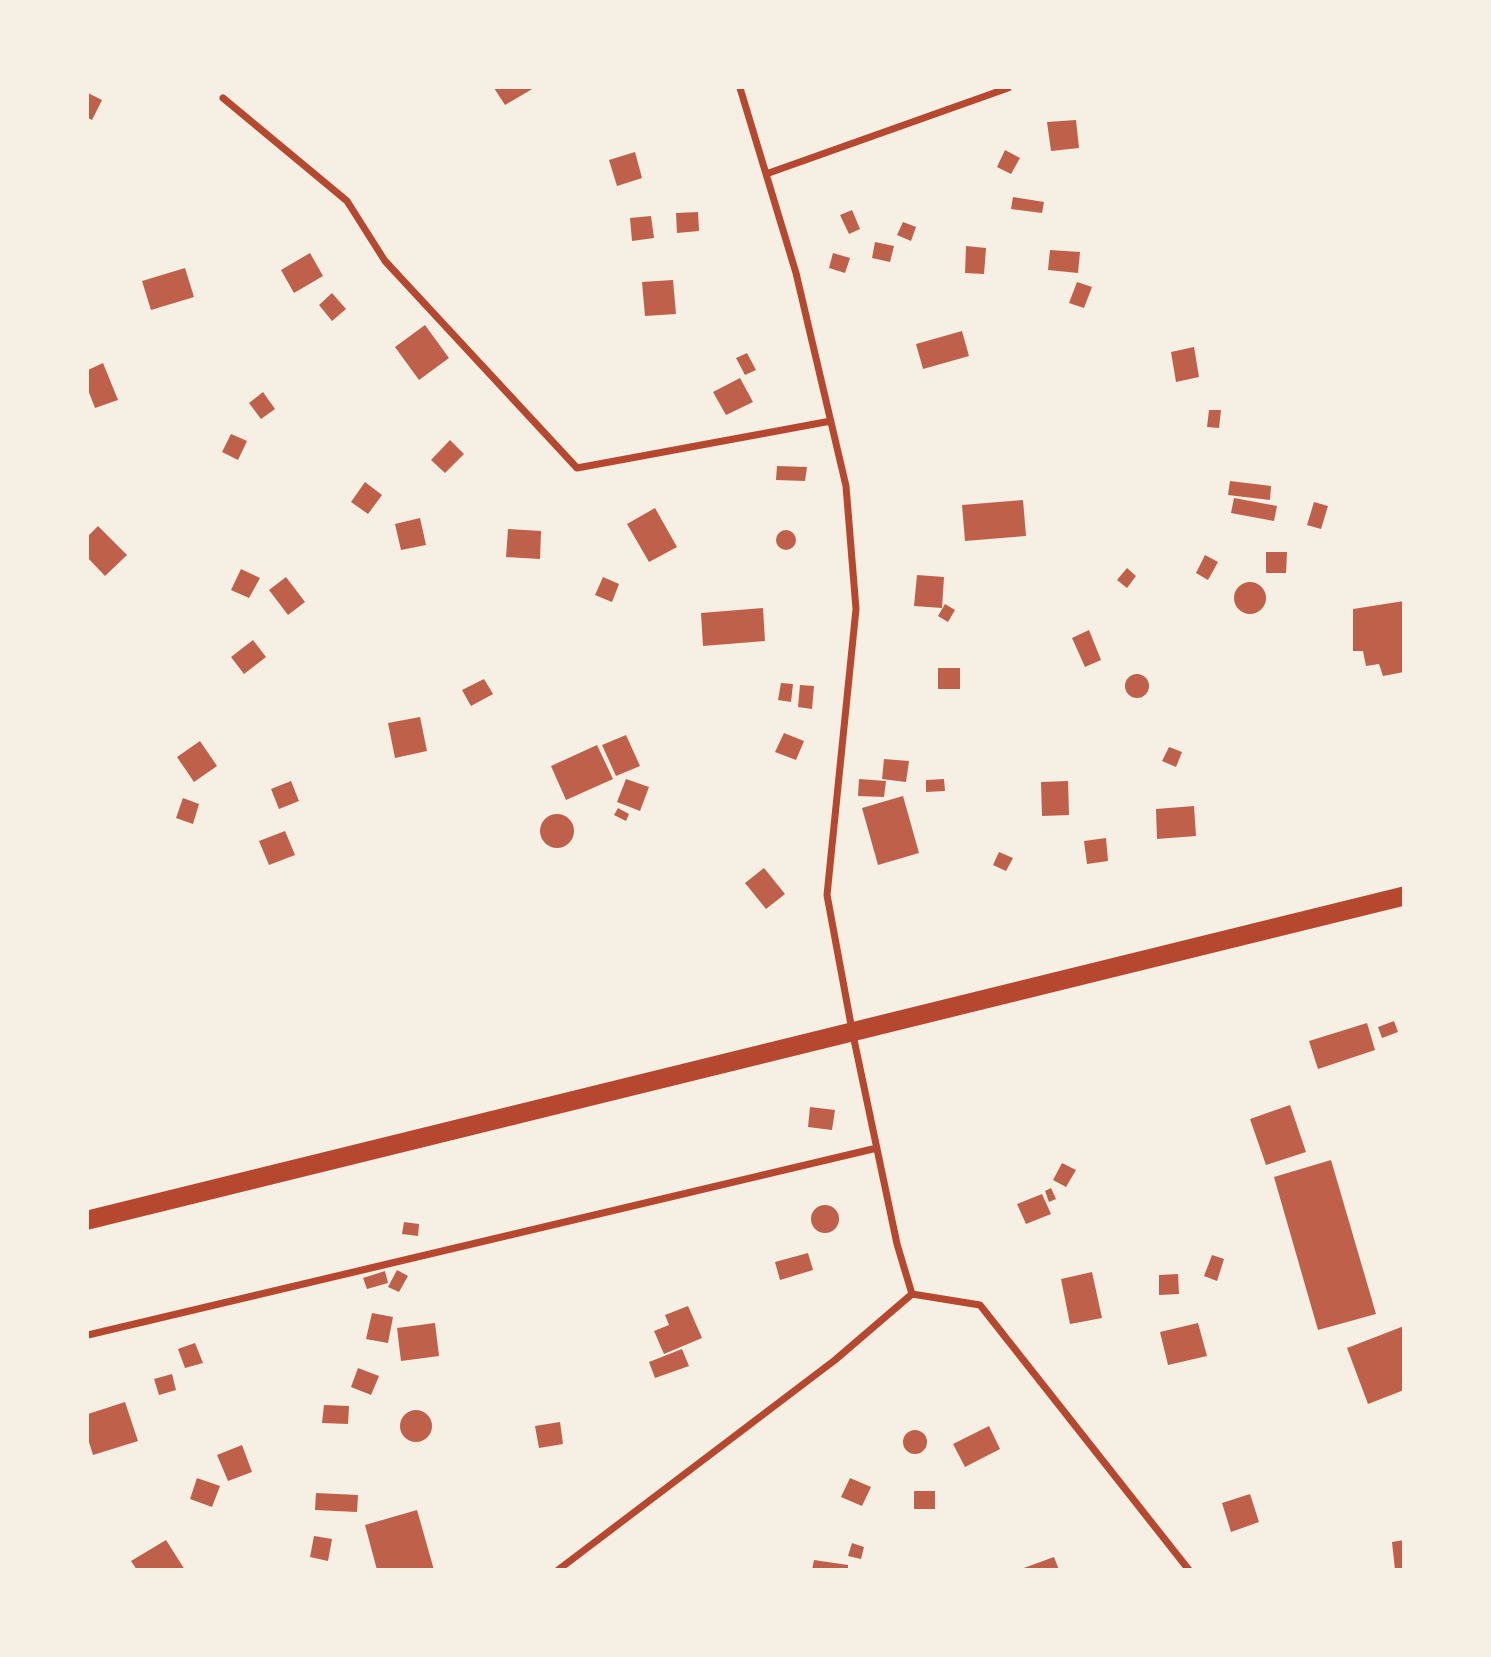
<!DOCTYPE html>
<html>
<head>
<meta charset="utf-8">
<style>
  body { margin:0 }
  #map { position:relative; width:1491px; height:1657px; overflow:hidden; background:#f6efe4; font-family:Barlow,sans-serif }
  canvas { display:block }
  .frame { position:absolute; inset:0; border:89px solid #f6efe4; pointer-events:none }
</style>
</head>
<body>
<div id="map">
<canvas width="1491" height="1657"></canvas>
<div class="frame"></div>
</div>
<script>
const ctx = document.querySelector('canvas').getContext('2d');
ctx.lineJoin = 'round';
function paint(path, color) { ctx.fillStyle = color; ctx.fill(path, 'evenodd'); }
const toPath = rows => new Path2D(rows.map(r => 'M' + r).join(''));
function stroke(path, color, width, dash) { ctx.strokeStyle = color; ctx.lineWidth = width; ctx.lineCap = dash ? 'butt' : 'round'; ctx.setLineDash(dash || []); ctx.stroke(path); }
const building = toPath([
  [494,88,534,88,505,105],
  [88,93,102,100,92,120,88,118],
  [1076,120,1079,148,1051,151,1047,122],
  [1005,150,1020,158,1011,174,997,167],
  [635,152,642,178,617,186,609,160],
  [1013,197,1044,202,1042,213,1011,209],
  [852,210,860,229,849,234,840,215],
  [698,212,699,231,677,233,676,213],
  [651,216,654,238,632,241,630,218],
  [903,222,916,227,911,241,897,235],
  [875,242,894,246,890,262,872,258],
  [966,246,986,248,984,274,965,273],
  [1050,250,1080,252,1078,273,1048,270],
  [310,253,323,276,294,293,281,270],
  [833,253,850,258,845,273,829,268],
  [185,268,194,297,151,310,142,281],
  [673,280,676,314,645,316,642,282],
  [1077,282,1092,287,1084,308,1069,303],
  [332,293,346,309,332,321,319,305],
  [425,325,449,358,419,380,395,347],
  [962,331,969,356,923,369,916,344],
  [1194,347,1199,377,1176,382,1171,352],
  [747,353,756,370,745,375,736,358],
  [103,363,118,400,95,408,88,390,88,370],
  [740,378,753,402,726,415,713,392],
  [263,392,275,409,261,419,249,403],
  [1209,410,1221,410,1219,428,1207,427],
  [231,434,247,441,238,460,222,452],
  [450,440,464,454,445,473,431,460],
  [777,466,807,467,805,481,776,480],
  [1230,481,1271,486,1270,500,1228,495],
  [365,482,382,495,368,514,351,502],
  [1234,498,1277,506,1274,521,1231,513],
  [1023,500,1026,536,965,541,962,505],
  [1314,502,1328,506,1321,529,1307,525],
  [655,508,677,547,649,562,627,524],
  [420,518,426,545,401,550,395,524],
  [98,526,127,555,105,576,88,558,88,536],
  [508,529,541,531,540,559,506,557],
  '776 540a10 10 0 1 1 20 0a10 10 0 1 1-20 0Z',
  [1266,552,1287,552,1286,573,1266,573],
  [1205,555,1218,562,1208,580,1196,573],
  [1127,568,1136,576,1127,588,1117,580],
  [241,569,260,578,249,598,231,590],
  [917,575,944,577,942,608,914,606],
  [286,577,305,602,288,615,269,590],
  [603,577,619,584,612,602,595,595],
  '1234 598a16 16 0 1 1 32 0a16 16 0 1 1-32 0Z',
  [1404,601,1404,672,1383,676,1379,664,1366,666,1363,651,1353,651,1353,609],
  [945,604,955,610,948,622,938,616],
  [763,608,765,641,703,646,701,613],
  [1089,630,1101,660,1085,667,1072,638],
  [253,640,266,657,244,674,231,657],
  [938,668,960,668,960,689,938,689],
  '1125 686a12 12 0 1 1 24 0a12 12 0 1 1-24 0Z',
  [484,679,493,694,471,706,462,690],
  [781,683,793,684,791,702,778,700],
  [800,685,814,686,812,709,798,707],
  [420,717,427,751,395,758,388,723],
  [784,733,804,741,796,760,775,752],
  [626,735,640,766,616,776,602,745],
  [200,741,217,766,194,782,177,757],
  [597,745,613,779,566,800,551,766],
  [1169,747,1182,752,1176,767,1162,761],
  [884,759,909,761,906,782,882,779],
  [626,779,649,787,640,811,617,802],
  [859,779,886,781,884,797,858,796],
  [944,779,945,791,926,792,926,780],
  [291,781,299,801,279,809,271,789],
  [1068,781,1069,815,1042,816,1041,782],
  [903,796,919,853,878,865,862,808],
  [183,798,199,804,193,824,176,818],
  [1194,806,1196,836,1157,839,1156,809],
  [618,808,629,814,626,821,614,815],
  '540 831a17 17 0 1 1 34 0a17 17 0 1 1-34 0Z',
  [285,831,295,855,269,865,259,841],
  [1106,838,1108,861,1087,864,1084,841],
  [999,852,1013,858,1006,871,993,865],
  [764,868,785,894,766,909,745,883],
  [1394,1021,1398,1032,1382,1038,1378,1027],
  [1367,1023,1375,1050,1318,1069,1309,1041],
  [1290,1105,1306,1152,1266,1165,1250,1119],
  [810,1107,835,1110,832,1130,808,1127],
  [1331,1160,1376,1314,1318,1330,1274,1177],
  [1062,1163,1076,1170,1066,1187,1053,1180],
  [1051,1188,1056,1199,1049,1202,1045,1191],
  [1042,1194,1051,1214,1026,1224,1017,1204],
  '811 1219a14 14 0 1 1 28 0a14 14 0 1 1-28 0Z',
  [404,1222,419,1224,418,1236,402,1234],
  [808,1253,813,1270,780,1280,775,1262],
  [1212,1255,1224,1259,1217,1281,1204,1276],
  [397,1270,408,1276,399,1292,388,1287],
  [385,1271,388,1283,367,1289,363,1278],
  [1092,1272,1102,1318,1070,1324,1061,1279],
  [1178,1274,1179,1294,1159,1295,1159,1275],
  [688,1306,702,1338,664,1354,654,1331,669,1325,665,1315],
  [372,1313,393,1317,388,1343,366,1339],
  [435,1323,439,1356,401,1361,397,1328],
  [1198,1323,1207,1356,1168,1365,1160,1332],
  [1404,1326,1404,1390,1368,1404,1347,1348],
  [195,1343,203,1363,185,1368,178,1349],
  [682,1349,689,1366,655,1378,649,1362],
  [358,1368,379,1376,371,1395,351,1387],
  [172,1374,176,1390,159,1395,154,1379],
  [125,1402,138,1441,93,1455,88,1439,88,1414],
  [324,1405,349,1406,348,1424,322,1423],
  '400 1426a16 16 0 1 1 32 0a16 16 0 1 1-32 0Z',
  [560,1422,563,1444,539,1448,535,1426],
  [989,1426,1000,1449,965,1467,953,1444],
  '903 1442a12 12 0 1 1 24 0a12 12 0 1 1-24 0Z',
  [242,1445,252,1472,228,1481,217,1455],
  [197,1478,220,1486,212,1507,190,1499],
  [850,1478,871,1487,862,1506,841,1497],
  [914,1491,935,1491,935,1509,914,1509],
  [316,1493,358,1495,357,1512,315,1510],
  [1250,1494,1259,1522,1231,1532,1222,1503],
  [417,1510,434,1570,377,1570,365,1525],
  [314,1536,332,1539,328,1561,310,1557],
  [166,1540,185,1570,137,1570,131,1561],
  [1404,1540,1404,1569,1395,1570,1392,1542],
  [852,1543,864,1547,861,1559,848,1556],
  [1054,1557,1059,1570,1022,1570,1021,1569],
  [814,1560,848,1565,848,1570,812,1570]
]);
const minor = toPath([
  [223,98,347,201,385,261,577,468,831,421],
  [766,174,1008,88],
  [912,1294,980,1305,1189,1570],
  [88,1335,877,1148],
  [558,1570,835,1360,912,1294,897,1244,852,1030,827,895,856,609,846,486,796,273,740,88]
]);
const trunk = toPath([
  [88,1220,1404,896]
]);
paint(building, '#bf614a');
stroke(minor, '#b5482f', 7);
stroke(trunk, '#b5482f', 19);
</script>
</body>
</html>
